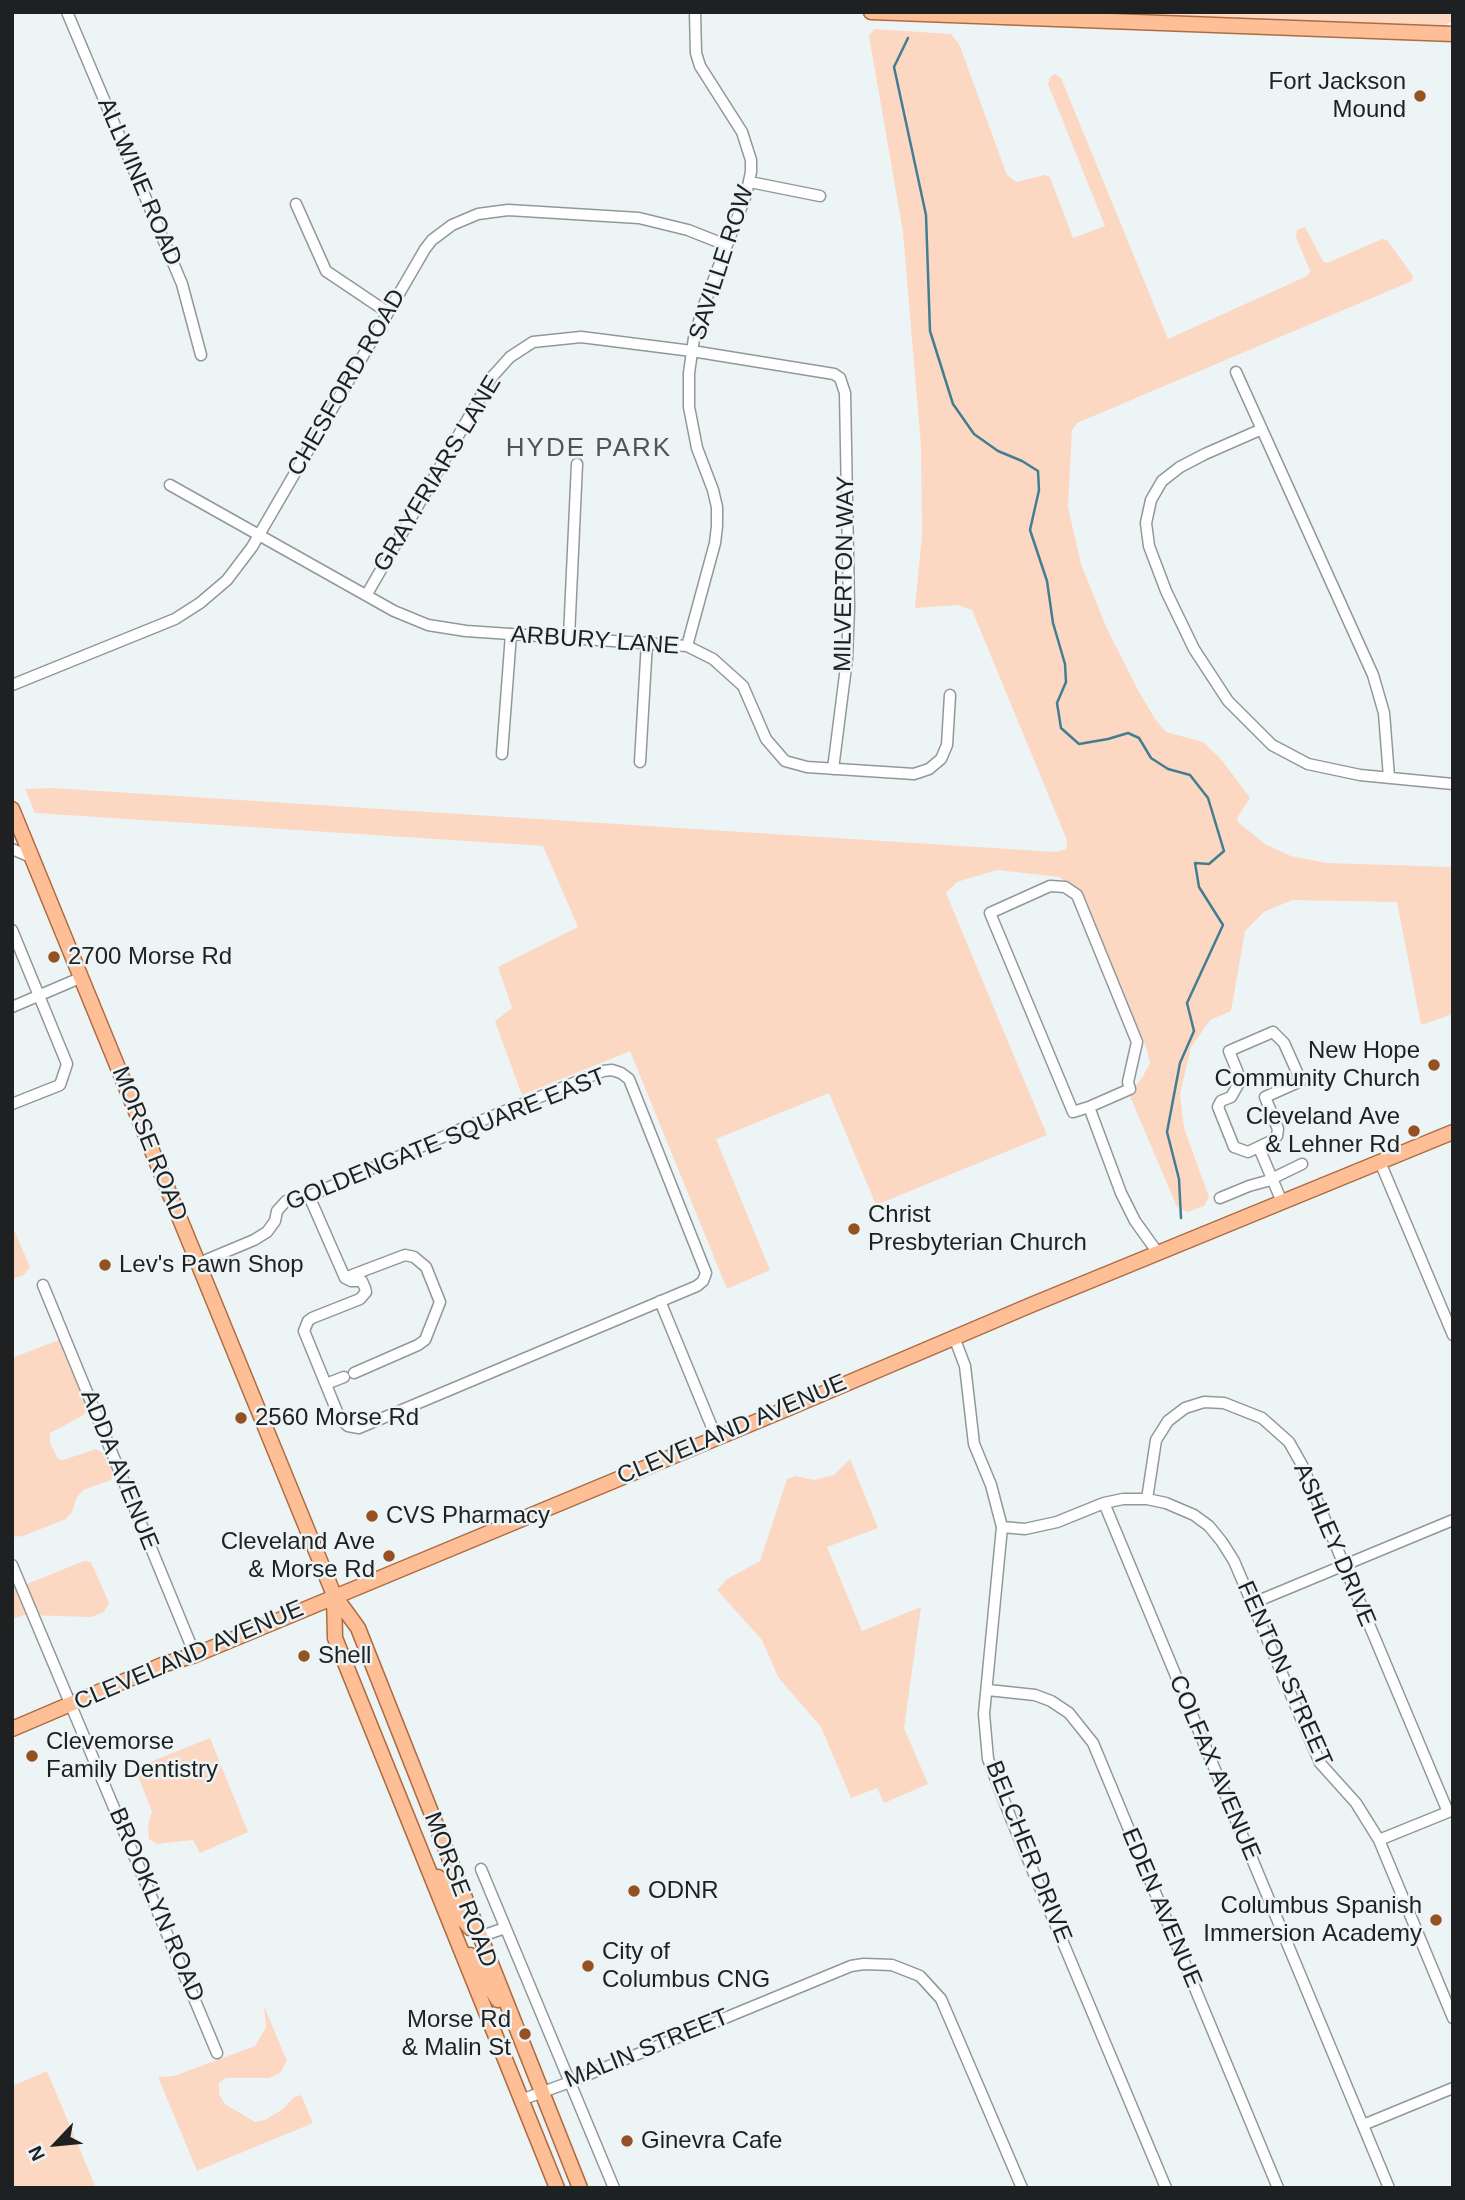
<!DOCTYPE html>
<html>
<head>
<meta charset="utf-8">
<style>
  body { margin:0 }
  #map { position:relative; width:1465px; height:2200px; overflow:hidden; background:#edf4f6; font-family:Arial,sans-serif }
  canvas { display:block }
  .frame { position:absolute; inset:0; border:14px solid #1e2021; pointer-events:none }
  .north { position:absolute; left:21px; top:2109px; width:70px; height:70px; -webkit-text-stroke:5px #edf4f6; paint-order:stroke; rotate:244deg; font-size:19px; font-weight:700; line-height:28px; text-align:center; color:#1e2021 }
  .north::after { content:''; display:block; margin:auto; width:24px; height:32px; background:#1e2021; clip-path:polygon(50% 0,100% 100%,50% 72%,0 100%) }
</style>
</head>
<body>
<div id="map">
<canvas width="1465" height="2200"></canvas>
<div class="frame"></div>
<div class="north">N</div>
</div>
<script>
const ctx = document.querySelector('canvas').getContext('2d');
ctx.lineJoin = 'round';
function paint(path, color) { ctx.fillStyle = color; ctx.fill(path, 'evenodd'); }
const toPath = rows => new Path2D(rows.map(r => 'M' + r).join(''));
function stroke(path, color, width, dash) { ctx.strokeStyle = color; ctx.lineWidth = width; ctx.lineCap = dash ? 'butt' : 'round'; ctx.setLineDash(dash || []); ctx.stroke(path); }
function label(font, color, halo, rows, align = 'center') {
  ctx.font = font + ' Arial,sans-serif'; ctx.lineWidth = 5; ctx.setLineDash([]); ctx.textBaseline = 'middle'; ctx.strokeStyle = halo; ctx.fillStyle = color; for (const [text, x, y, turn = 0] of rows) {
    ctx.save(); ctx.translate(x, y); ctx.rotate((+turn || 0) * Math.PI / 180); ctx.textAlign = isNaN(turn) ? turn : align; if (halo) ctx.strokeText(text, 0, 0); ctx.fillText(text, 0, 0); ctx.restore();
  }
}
const green = toPath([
  [1082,12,1453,12,1453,21,1443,26],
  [874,29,951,34,959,44,1007,175,1016,182,1045,175,1050,177,1073,238,1105,226,1048,84,1050,77,1055,74,1061,78,1168,339,1307,276,1310,271,1296,237,1297,230,1305,227,1323,261,1327,263,1382,239,1387,240,1413,276,1412,281,1077,423,1072,430,1068,507,1081,564,1107,629,1138,690,1155,719,1166,732,1203,742,1221,759,1250,798,1237,818,1239,823,1265,844,1291,856,1327,863,1453,867,1453,1014,1421,1025,1397,902,1292,900,1264,912,1245,931,1231,1011,1210,1020,1191,1047,1180,1095,1184,1128,1209,1197,1204,1206,1187,1212,1177,1207,1129,1094,1142,1078,1150,1063,1146,1047,1077,890,1059,877,997,870,957,882,946,893,1047,1135,876,1205,829,1093,716,1139,770,1270,727,1289,630,1051,522,1095,495,1021,512,1008,498,967,578,927,543,846,35,813,25,789,52,788,1056,852,1066,849,1067,840,972,610,958,605,915,608,922,535,921,446,903,232,869,36],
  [15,1232,30,1267,24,1275,12,1279,12,1233],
  [61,1339,89,1403,87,1411,82,1416,50,1433,50,1443,58,1459,63,1460,96,1449,103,1453,115,1476,111,1480,83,1490,76,1499,72,1512,66,1519,23,1536,12,1537,12,1358],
  [850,1459,878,1528,827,1547,862,1631,921,1607,904,1728,928,1784,884,1803,877,1788,851,1798,821,1727,778,1677,762,1640,717,1590,727,1579,760,1561,787,1479,796,1476,814,1480,834,1475],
  [84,1561,91,1562,109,1603,104,1612,91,1617,25,1615,12,1619,12,1590],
  [210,1738,248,1832,200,1853,193,1840,157,1844,149,1839,148,1825,152,1812,135,1768],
  [264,2006,287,2061,280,2073,269,2078,226,2078,219,2083,219,2094,225,2104,255,2122,265,2120,283,2109,294,2097,301,2095,313,2123,197,2171,158,2077,174,2076,255,2046,266,2027],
  [47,2071,96,2188,12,2188,12,2086]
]);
const stream = toPath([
  [908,38,894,67,926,215,930,331,953,404,974,434,998,451,1022,461,1038,471,1039,490,1030,530,1047,581,1053,623,1065,664,1066,682,1057,703,1061,728,1079,744,1108,739,1128,733,1139,738,1151,758,1168,769,1190,775,1208,798,1224,851,1209,864,1195,863,1199,887,1223,925,1187,1003,1194,1031,1180,1063,1167,1132,1179,1179,1181,1218]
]);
const minor = toPath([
  [67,12,182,284,201,355],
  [750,182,820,196],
  [296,204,326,271,387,312],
  [1236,372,1373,675,1384,713,1389,777],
  [1262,429,1205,454,1180,467,1162,481,1151,500,1146,523,1149,546,1166,591,1194,649,1228,701,1272,745,1308,764,1360,775,1453,784],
  [170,485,394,611,428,625,466,631,687,646,713,659,743,686,766,739,785,761,807,767,914,774,929,769,941,759,947,745,950,695],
  [367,594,492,377,510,357,533,342,581,337,692,351,834,374,840,378,845,393,849,607,847,659,833,769],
  [569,637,577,464],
  [687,646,715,543,717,526,717,507,713,490,697,448,689,407,689,373,694,338,704,305,746,195,751,172,751,160,742,132,700,66,696,53,695,12],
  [12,685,175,619,200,603,227,580,252,547,425,249,432,240,452,225,478,214,508,210,639,218,688,230,726,245],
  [502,754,511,634],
  [640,762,647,642],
  [12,849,33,858],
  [1050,886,1065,887,1077,895,1137,1042,1128,1082,1130,1089,1089,1107,1073,1112,990,913,1050,886],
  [12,930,67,1064,60,1085,12,1104],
  [12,1007,80,978],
  [1273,1032,1284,1043,1301,1081,1265,1097,1278,1129,1277,1136,1271,1141,1248,1152,1234,1147,1218,1107,1221,1101,1231,1097,1239,1083,1238,1073,1229,1051,1273,1032],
  [1089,1107,1121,1193,1135,1221,1158,1253],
  [1259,1148,1282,1202],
  [1380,1162,1453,1335],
  [1220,1198,1249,1186,1267,1181,1302,1164],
  [199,1263,254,1240,267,1232,275,1221,277,1211,286,1201,309,1196,461,1129,603,1071,612,1070,621,1073,629,1079,706,1273,703,1281,697,1286,359,1428,348,1426,340,1419,304,1331,308,1321,312,1318,360,1299,366,1292,365,1288,362,1281,351,1281,345,1278,309,1196],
  [347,1277,405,1255,414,1257,426,1267,440,1302,425,1340,418,1345,354,1373],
  [43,1285,195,1655],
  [660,1301,716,1437],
  [954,1337,965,1366,974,1444,991,1485,1002,1527,984,1714,988,1759,1012,1821,1166,2188],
  [326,1384,344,1377],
  [1147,1499,1156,1440,1168,1421,1185,1408,1204,1402,1224,1403,1262,1418,1289,1442,1302,1465,1448,1812],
  [1104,1503,1389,2188],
  [1002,1527,1025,1529,1057,1522,1104,1503,1123,1499,1147,1499,1166,1503,1194,1515,1209,1526,1222,1542,1234,1561,1320,1763,1356,1803,1379,1840,1453,2018],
  [12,1565,217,2053],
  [1253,1603,1453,1520],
  [988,1690,1035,1695,1051,1701,1069,1713,1093,1743,1278,2188],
  [1379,1840,1453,1810],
  [481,1869,614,2188],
  [479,1937,505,1928],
  [521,2100,570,2082,851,1966,864,1964,892,1965,920,1976,941,1999,1022,2188],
  [1363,2125,1453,2088]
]);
const major = toPath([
  [871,12,1453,34],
  [12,809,334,1595,358,1628,580,2188],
  [334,1595,335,1638,557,2188],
  [12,1729,162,1665,195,1655,789,1408,1031,1305,1453,1132],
  [438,1877,460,1916,470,1928],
  [470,1955,498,2000]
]);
const markers = [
  [1420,96,7,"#955124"],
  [54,957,7,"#955124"],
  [1434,1065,7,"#955124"],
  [1414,1131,7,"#955124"],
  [854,1229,7,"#955124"],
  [105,1265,7,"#955124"],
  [241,1418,7,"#955124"],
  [372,1516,7,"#955124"],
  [389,1556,7,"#955124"],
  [304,1656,7,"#955124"],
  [32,1756,7,"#955124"],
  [634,1891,7,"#955124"],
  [1436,1920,7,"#955124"],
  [588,1966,7,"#955124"],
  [525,2034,7,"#955124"],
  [627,2141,7,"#955124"]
];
const poiNames = [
  ["Fort Jackson",1406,82,"right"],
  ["Mound",1406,110,"right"],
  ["2700 Morse Rd",68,957],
  ["New Hope",1420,1051,"right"],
  ["Community Church",1420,1079,"right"],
  ["Cleveland Ave",1400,1117,"right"],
  ["& Lehner Rd",1400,1145,"right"],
  ["Christ",868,1215],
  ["Presbyterian Church",868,1243],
  ["Lev's Pawn Shop",119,1265],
  ["2560 Morse Rd",255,1418],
  ["CVS Pharmacy",386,1516],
  ["Cleveland Ave",375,1542,"right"],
  ["& Morse Rd",375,1570,"right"],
  ["Shell",318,1656],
  ["Clevemorse",46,1742],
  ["Family Dentistry",46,1770],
  ["ODNR",648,1891],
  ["Columbus Spanish",1422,1906,"right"],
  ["Immersion Academy",1422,1934,"right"],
  ["City of",602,1952],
  ["Columbus CNG",602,1980],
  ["Morse Rd",511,2020,"right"],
  ["& Malin St",511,2048,"right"],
  ["Ginevra Cafe",641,2141]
];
const streetNames = [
  ["ALLWINE ROAD",139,182,67],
  ["SAVILLE ROW",722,263,-72],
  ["CHESFORD ROAD",347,383,-60],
  ["GRAYFRIARS LANE",438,474,-59],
  ["MILVERTON WAY",845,574,-89],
  ["ARBURY LANE",595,641,4],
  ["GOLDENGATE SQUARE EAST",446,1140,-22],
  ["MORSE ROAD",149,1144,68],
  ["CLEVELAND AVENUE",732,1430,-23],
  ["ADDA AVENUE",119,1470,68],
  ["ASHLEY DRIVE",1334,1545,67],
  ["CLEVELAND AVENUE",189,1656,-23],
  ["FENTON STREET",1284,1674,66],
  ["COLFAX AVENUE",1214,1768,67],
  ["BELCHER DRIVE",1028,1852,68],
  ["MORSE ROAD",460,1890,69],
  ["BROOKLYN ROAD",156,1905,67],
  ["EDEN AVENUE",1161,1908,67],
  ["MALIN STREET",647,2049,-22]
];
const neighbourhoodNames = [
  ["HYDE PARK",589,449]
];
paint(green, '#fcd8c3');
stroke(stream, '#427e92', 2.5);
stroke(minor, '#92989a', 13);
stroke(major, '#af6c41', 17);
stroke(minor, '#fff', 10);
stroke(major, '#febf97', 14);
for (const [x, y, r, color] of markers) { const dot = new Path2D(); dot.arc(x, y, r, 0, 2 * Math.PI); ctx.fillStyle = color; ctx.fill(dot); stroke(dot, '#edf4f6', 2.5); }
label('24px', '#1e2021', '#edf4f6', poiNames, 'left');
label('24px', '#1e2021', '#edf4f6', streetNames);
ctx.letterSpacing = '2px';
label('26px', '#4f5557', '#edf4f6', neighbourhoodNames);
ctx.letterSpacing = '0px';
</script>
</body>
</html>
